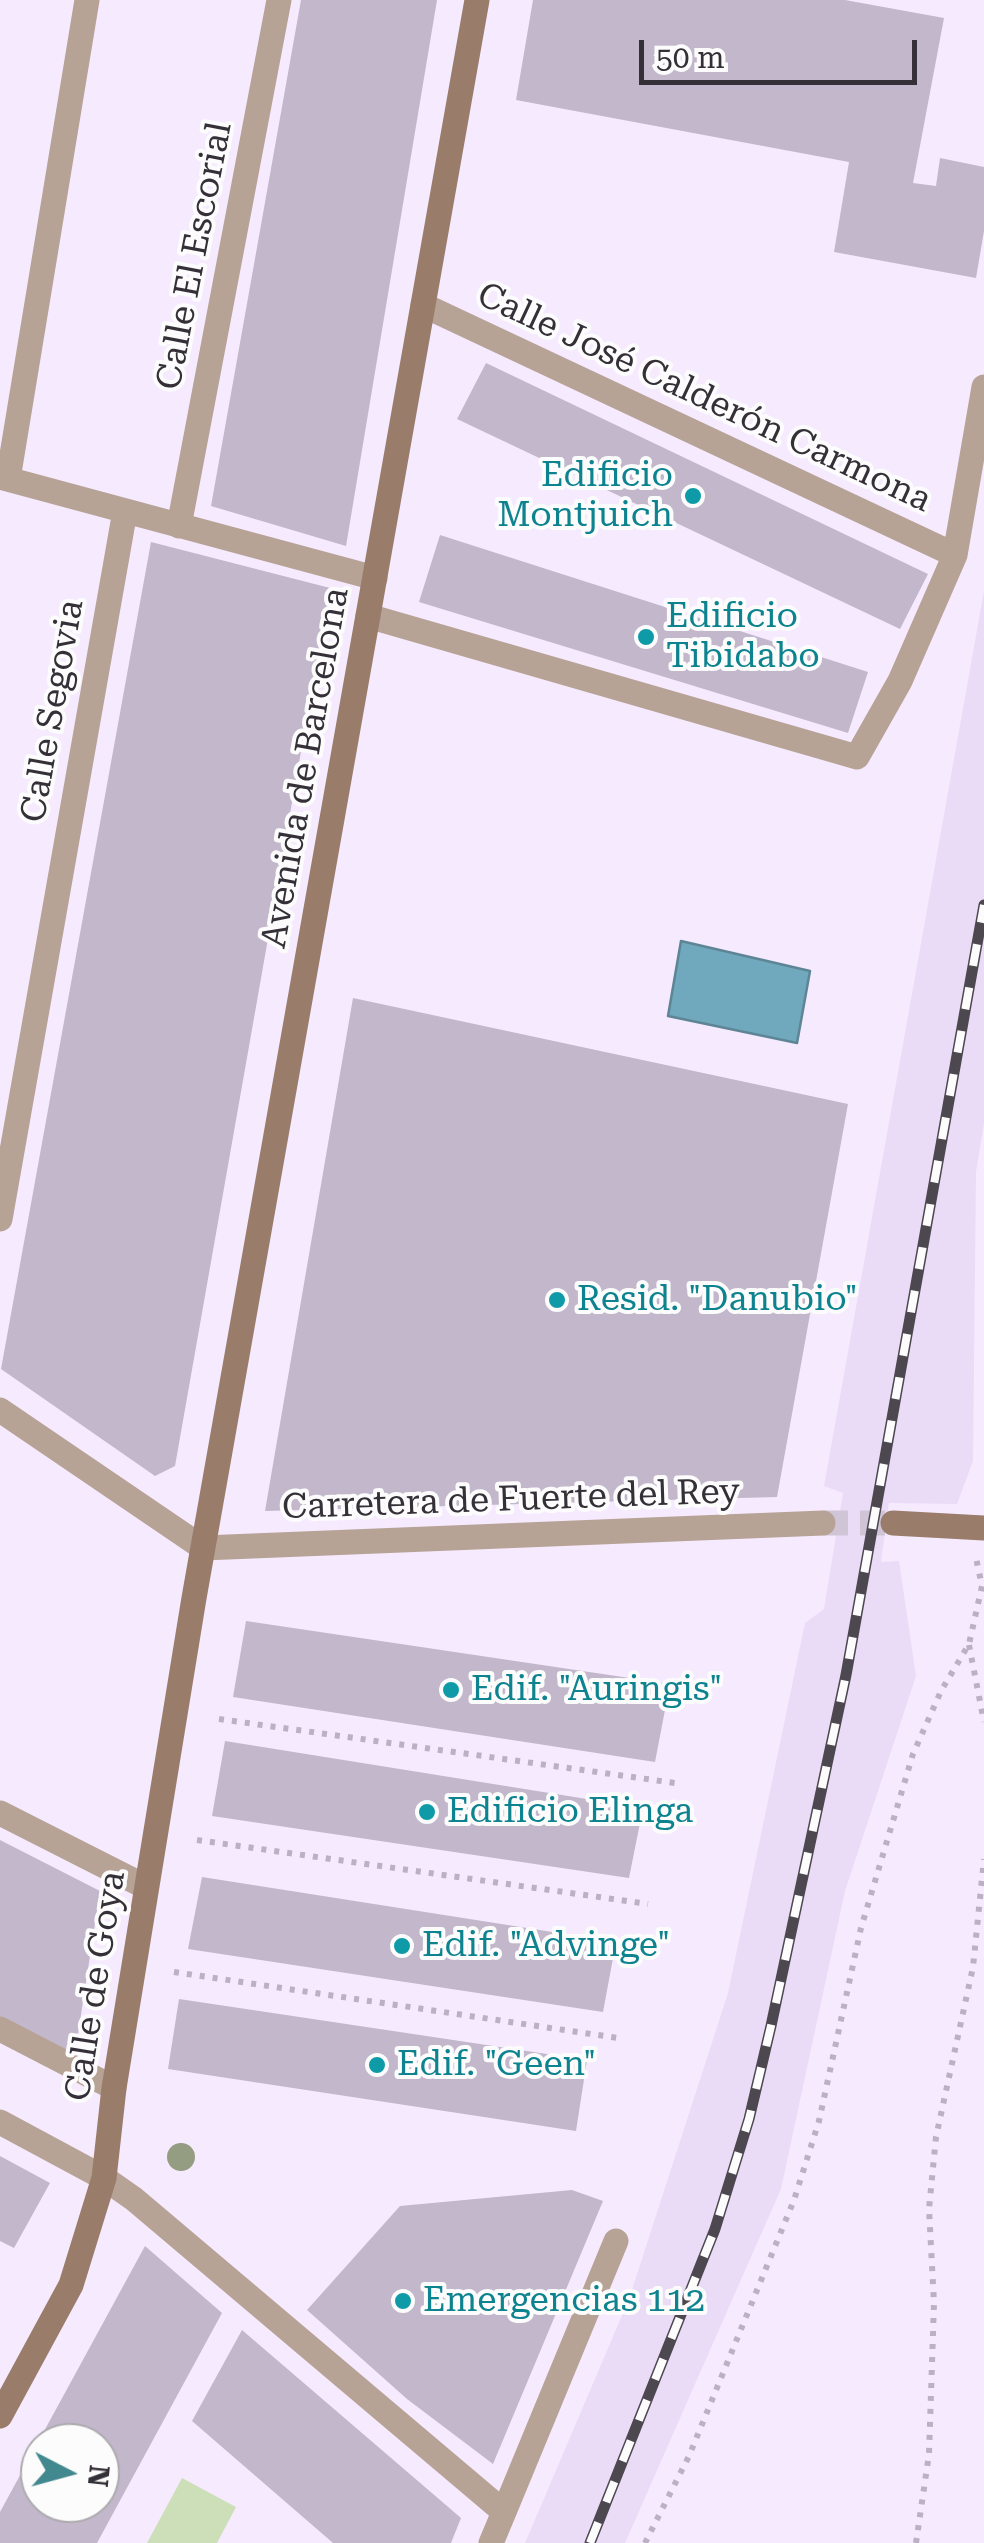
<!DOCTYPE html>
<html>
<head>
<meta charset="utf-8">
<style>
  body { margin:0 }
  #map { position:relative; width:984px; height:2543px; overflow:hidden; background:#f6eaff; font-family:"Roboto Serif",serif }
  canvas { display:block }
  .north { position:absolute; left:20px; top:2423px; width:100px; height:100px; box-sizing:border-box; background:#fcfcfc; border:2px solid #acaaae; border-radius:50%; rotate:96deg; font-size:28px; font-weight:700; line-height:40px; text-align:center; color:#353038 }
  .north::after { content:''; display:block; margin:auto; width:35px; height:45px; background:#42898f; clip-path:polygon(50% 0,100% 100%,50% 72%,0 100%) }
  .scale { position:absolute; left:639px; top:40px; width:278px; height:45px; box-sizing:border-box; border:5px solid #353038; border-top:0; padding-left:12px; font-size:30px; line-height:35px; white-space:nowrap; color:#353038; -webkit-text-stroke:8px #fcfcfc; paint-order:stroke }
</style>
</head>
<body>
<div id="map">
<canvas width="984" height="2543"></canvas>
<div class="north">N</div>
<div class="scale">50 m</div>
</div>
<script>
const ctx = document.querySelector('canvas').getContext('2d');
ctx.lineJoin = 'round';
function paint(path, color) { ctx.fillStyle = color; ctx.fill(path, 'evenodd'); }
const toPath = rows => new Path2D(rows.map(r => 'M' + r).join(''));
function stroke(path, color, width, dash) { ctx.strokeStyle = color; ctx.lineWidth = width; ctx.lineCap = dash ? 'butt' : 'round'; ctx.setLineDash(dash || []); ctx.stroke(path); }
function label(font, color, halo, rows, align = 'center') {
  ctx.font = font + ' "Roboto Serif",serif'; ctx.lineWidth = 8; ctx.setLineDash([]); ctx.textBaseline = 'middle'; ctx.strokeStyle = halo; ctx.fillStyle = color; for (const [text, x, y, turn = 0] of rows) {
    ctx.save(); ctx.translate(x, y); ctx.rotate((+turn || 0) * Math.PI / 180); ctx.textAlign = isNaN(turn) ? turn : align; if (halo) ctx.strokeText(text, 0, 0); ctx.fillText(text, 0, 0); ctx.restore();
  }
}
const built = toPath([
  [984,591,984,1123,976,1172,973,1461,957,1504,889,1503,881,1562,899,1561,916,1676,845,1891,781,2189,625,2543,525,2543,629,2299,728,1993,805,1623,824,1609,843,1493,824,1486]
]);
const green = toPath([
  [182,2478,236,2507,217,2543,147,2543]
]);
const water = toPath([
  [681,941,810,971,797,1043,668,1016,681,941]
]);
const building = toPath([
  [301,0,437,0,346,546,211,506],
  [533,0,845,0,944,18,913,183,936,186,940,158,984,167,984,231,976,278,834,252,849,162,516,100],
  [486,363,928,574,900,629,457,419],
  [440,535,868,672,848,733,419,602],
  [151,542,334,589,327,620,324,621,175,1466,155,1476,1,1369],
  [353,998,848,1104,777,1497,265,1511],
  [246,1621,670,1684,655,1762,233,1697],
  [225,1741,643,1808,629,1878,212,1816],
  [0,1840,100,1891,76,2047,67,2054,0,2017],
  [202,1877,616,1942,603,2012,188,1949],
  [179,1999,587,2060,576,2131,168,2069],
  [0,2156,50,2183,14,2248,0,2241],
  [572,2190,603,2201,493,2464,407,2399,307,2310,400,2206],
  [145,2246,222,2313,97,2543,0,2543,0,2512],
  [40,2443,100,2443,100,2503,40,2503],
  [242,2330,461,2518,451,2543,333,2543,192,2421]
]);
const secondaryTunnel = toPath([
  [823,1523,893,1523]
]);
const path = toPath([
  [969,1645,984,1722],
  [219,1719,675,1783],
  [197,1840,648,1904],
  [174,1972,618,2038],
  [645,2543,689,2456,794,2200,819,2121,861,1928,913,1754,941,1691,969,1644,982,1586,976,1558],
  [916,2543,929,2454,934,2303,929,2209,936,2137,973,1967,984,1859]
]);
const street = toPath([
  [423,305,955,555],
  [0,477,375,578],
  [8,479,87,0],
  [179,526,279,0],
  [368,616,857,757,900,681,955,555,984,387],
  [0,1219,125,511],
  [0,1410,203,1548,823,1523],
  [0,1813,146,1887],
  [0,2029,114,2088],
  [0,2122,104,2178,134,2199,504,2512,491,2543],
  [504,2512,616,2241]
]);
const secondary = toPath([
  [893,1523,984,1528],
  [0,2416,71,2285,104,2178,114,2088,194,1598,477,0]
]);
const rail = toPath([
  [590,2543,715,2229,749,2119,771,2026,846,1675,984,905]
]);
const trees = [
  [181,2157]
];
const markers = [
  [693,496,10,"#0f9aa8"],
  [646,637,10,"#0f9aa8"],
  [557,1300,10,"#0f9aa8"],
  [451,1690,10,"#0f9aa8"],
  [427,1812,10,"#0f9aa8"],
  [402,1946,10,"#0f9aa8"],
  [377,2065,10,"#0f9aa8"],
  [403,2301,10,"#0f9aa8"]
];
const streetNames = [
  ["Calle El Escorial",195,256,-79],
  ["Calle José Calderón Carmona",704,398,25],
  ["Calle Segovia",53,711,-80],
  ["Avenida de Barcelona",306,768,-80],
  ["Carretera de Fuerte del Rey",511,1500,-2],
  ["Calle de Goya",96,1986,-81]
];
const cultureNames = [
  ["Edificio",673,476,"right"],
  ["Montjuich",673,516,"right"],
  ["Edificio",666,617],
  ["Tibidabo",666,657],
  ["Resid. \"Danubio\"",577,1300],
  ["Edif. \"Auringis\"",471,1690],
  ["Edificio Elinga",447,1812],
  ["Edif. \"Advinge\"",422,1946],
  ["Edif. \"Geen\"",397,2065],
  ["Emergencias 112",423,2301]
];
paint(built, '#eadcf6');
paint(green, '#cddfb8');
paint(water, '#70a9bd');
stroke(water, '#5e8595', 2.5);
paint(building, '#c3b7cb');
stroke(secondaryTunnel, '#cfc5d7', 25, [25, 12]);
stroke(path, '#bbb1c2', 6, [5, 8]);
stroke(street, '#b7a296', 25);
stroke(secondary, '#9a7c6b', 25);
stroke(rail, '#4d4750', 11);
stroke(rail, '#fcfcfc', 8, [22]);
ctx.fillStyle = '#949c82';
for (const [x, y] of trees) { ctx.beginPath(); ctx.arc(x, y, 14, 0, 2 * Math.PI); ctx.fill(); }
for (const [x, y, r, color] of markers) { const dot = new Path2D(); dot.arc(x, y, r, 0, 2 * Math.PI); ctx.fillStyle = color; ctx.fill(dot); stroke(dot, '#fcfcfc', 4); }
label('35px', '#353038', '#fcfcfc', streetNames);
label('35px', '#0d838f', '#fcfcfc', cultureNames, 'left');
</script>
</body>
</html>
